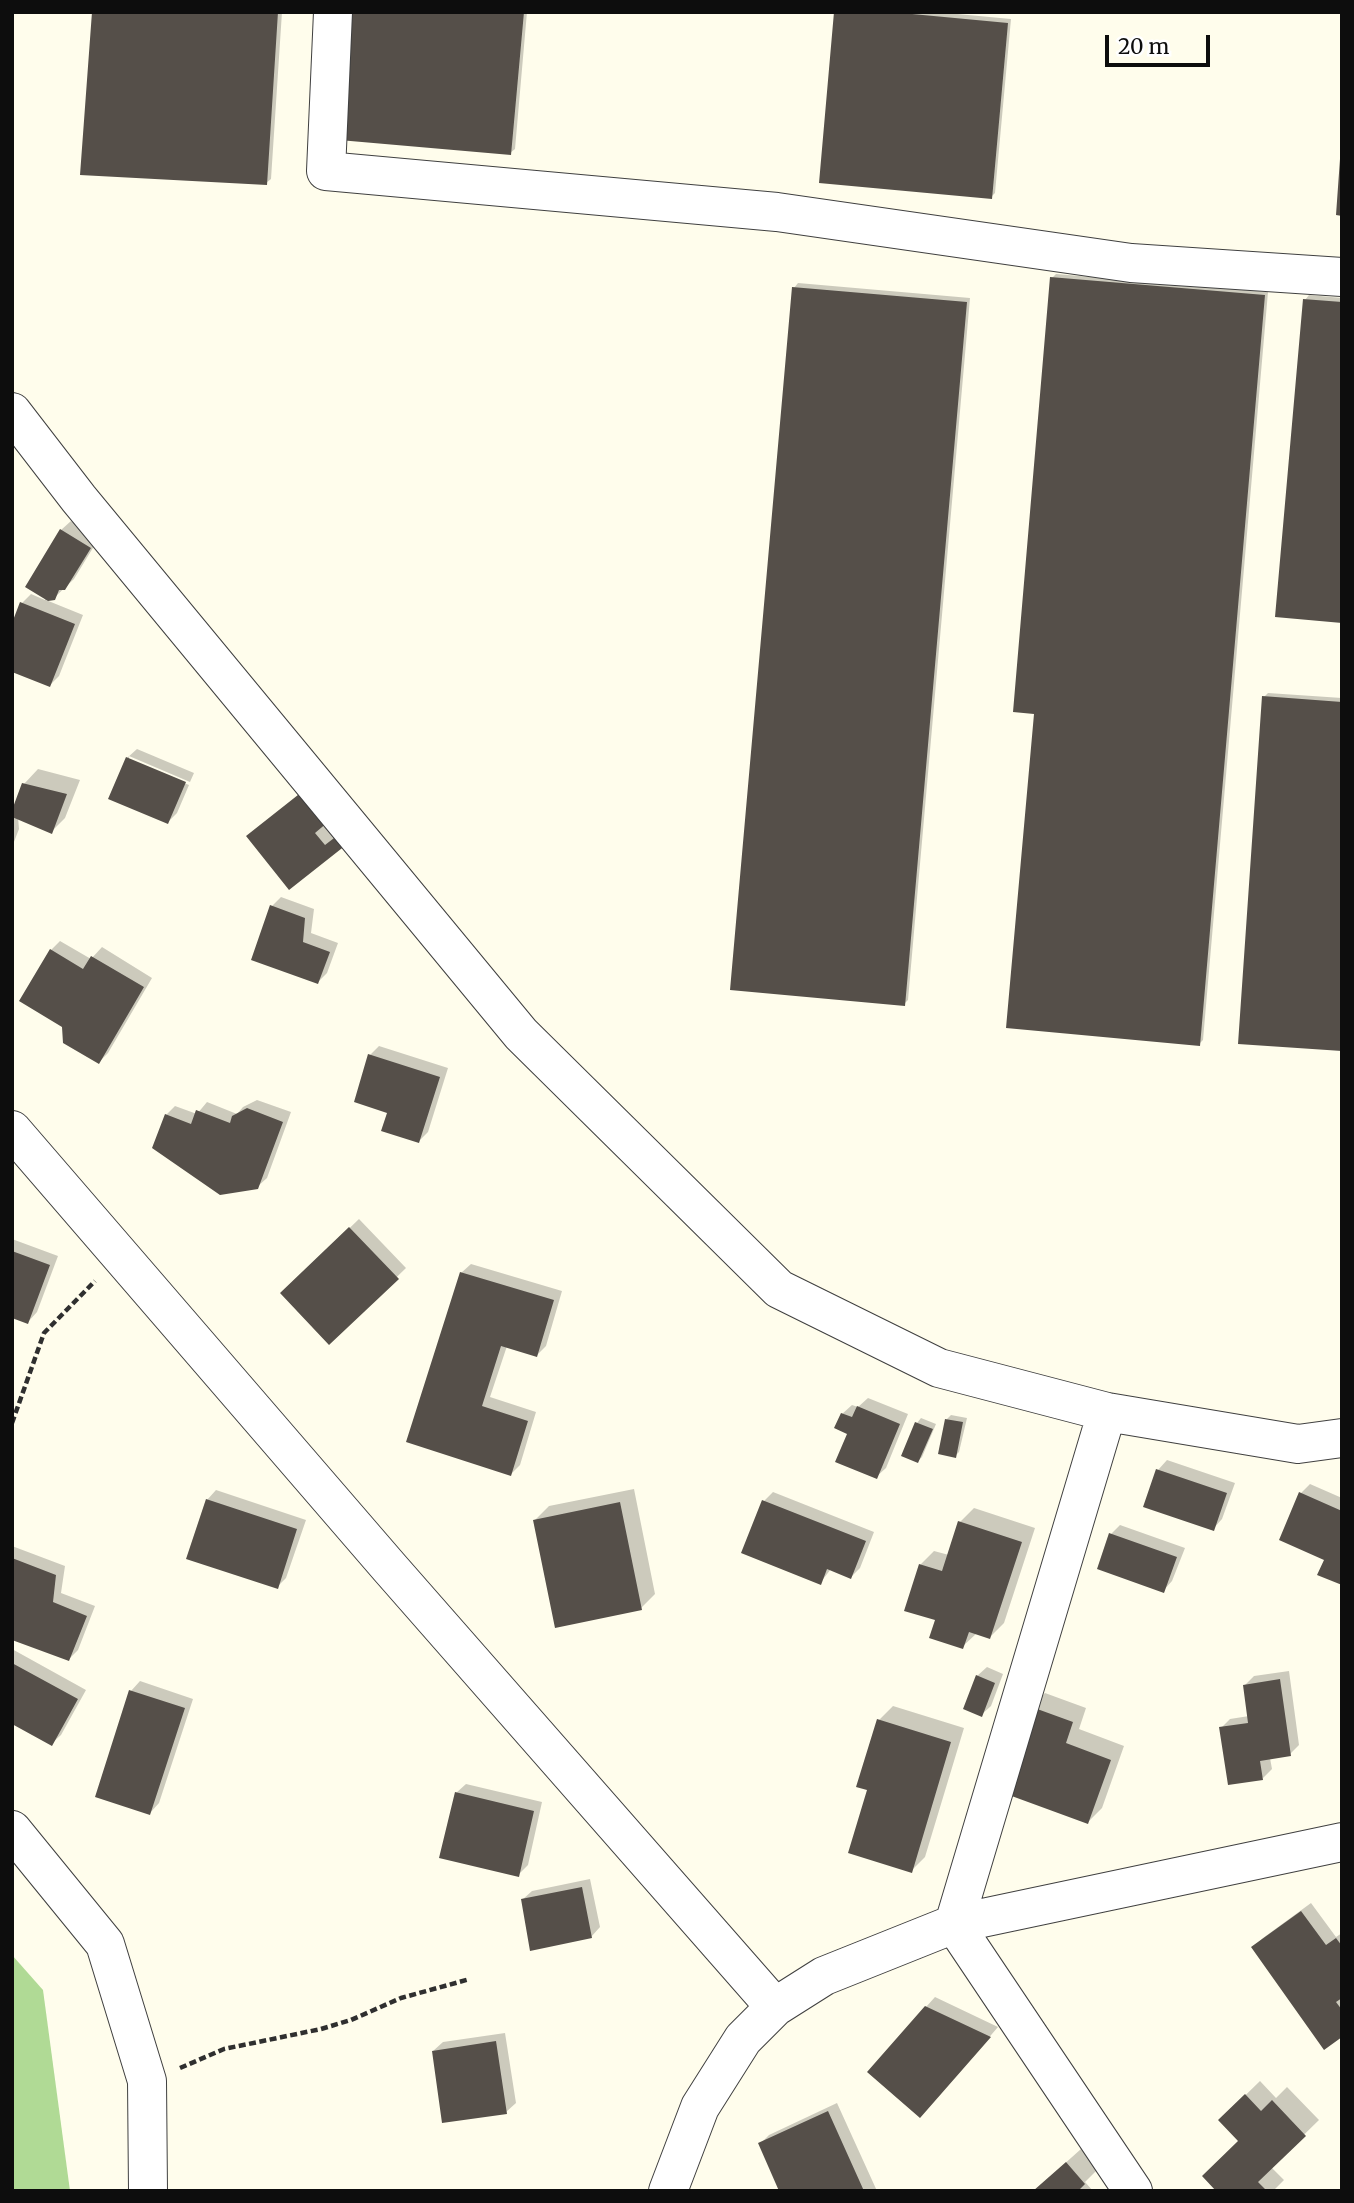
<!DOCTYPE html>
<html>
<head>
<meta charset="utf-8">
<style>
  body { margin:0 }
  #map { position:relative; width:1354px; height:2203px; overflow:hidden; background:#fffdec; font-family:Merriweather,serif }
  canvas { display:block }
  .frame { position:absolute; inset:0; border:14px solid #0d0d0d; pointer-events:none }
  .scale { position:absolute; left:1105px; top:35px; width:105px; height:32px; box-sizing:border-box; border:4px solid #0d0d0d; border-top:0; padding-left:9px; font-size:21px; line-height:24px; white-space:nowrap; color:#0d0d0d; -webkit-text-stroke:5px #fff; paint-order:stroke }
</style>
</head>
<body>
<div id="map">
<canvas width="1354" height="2203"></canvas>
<div class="frame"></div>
<div class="scale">20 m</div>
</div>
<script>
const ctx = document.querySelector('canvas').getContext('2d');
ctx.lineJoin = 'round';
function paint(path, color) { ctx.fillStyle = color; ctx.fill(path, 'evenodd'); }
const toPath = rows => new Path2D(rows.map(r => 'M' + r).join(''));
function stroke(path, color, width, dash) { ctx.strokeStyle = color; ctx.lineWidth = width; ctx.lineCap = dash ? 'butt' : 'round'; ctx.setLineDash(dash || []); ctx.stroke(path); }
const forest = toPath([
  [12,1955,43,1990,70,2191,12,2191]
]);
const shadow = toPath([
  [94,12,282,12,271,179,266,183],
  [352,12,527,12,515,149,510,153],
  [835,12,936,12,1011,19,995,193,991,197],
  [1056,274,1268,292,1203,1040,1199,1044,1036,713,1052,278],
  [798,283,970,298,908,1000,904,1004,794,288],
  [1309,295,1342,298,1342,621,1305,300],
  [71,521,99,538,74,579,54,598,46,600,83,615,59,676,50,685,22,603,31,594,45,600,61,530],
  [1268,693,1342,698,1342,1049,1264,697],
  [137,749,194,773,190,782,129,756,129,760,189,785,177,813,168,822,127,758],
  [38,769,80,780,65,818,51,832,18,817,19,829,12,847,12,808,14,810,24,784],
  [324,823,348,827,290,888,249,836],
  [281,897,314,909,311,933,338,943,327,973,318,982,272,906],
  [60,941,91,959,102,947,152,978,108,1053,99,1062,51,950],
  [379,1046,448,1068,428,1132,419,1141,389,1112,370,1055],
  [257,1100,291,1112,267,1178,257,1187,166,1115,175,1106,197,1114,207,1102,237,1114,243,1107],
  [359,1219,406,1268,329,1343,282,1293],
  [12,1239,58,1256,37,1312,28,1322,12,1316],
  [471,1264,562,1291,546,1346,537,1355,507,1346,490,1397,536,1412,520,1465,511,1474,408,1441,461,1273],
  [868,1398,908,1414,886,1468,876,1477,850,1433,842,1414,852,1405,858,1407],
  [951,1415,967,1418,959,1452,955,1456,947,1419],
  [921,1418,936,1424,922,1457,918,1461,903,1455,917,1423],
  [1167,1460,1235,1483,1222,1519,1213,1529,1158,1470],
  [1310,1484,1342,1498,1342,1583,1326,1559,1301,1493],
  [634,1489,655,1594,641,1608,535,1520,549,1506],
  [216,1490,306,1520,286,1578,277,1587,207,1500],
  [773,1492,874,1532,860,1568,851,1577,831,1569,820,1583,764,1501],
  [974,1508,1035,1528,1004,1623,990,1637,977,1633,962,1647,937,1619,920,1565,934,1551,949,1555,960,1522],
  [1120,1525,1185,1548,1172,1581,1163,1591,1111,1534],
  [12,1546,65,1566,61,1593,95,1606,78,1650,69,1659,12,1638],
  [12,1649,86,1690,61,1735,51,1744,12,1722],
  [987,1667,1003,1674,991,1706,981,1715,977,1676],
  [1289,1671,1299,1745,1290,1754,1270,1758,1272,1769,1263,1778,1221,1728,1230,1719,1249,1716,1245,1685,1254,1676],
  [140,1681,193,1699,159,1803,150,1813,97,1796,131,1691],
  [1045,1693,1086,1708,1079,1729,1124,1746,1102,1808,1088,1822,1031,1707],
  [893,1706,964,1728,925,1857,911,1871,869,1789,879,1720],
  [466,1784,542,1802,528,1865,518,1875,456,1793],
  [590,1879,600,1927,591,1937,522,1900,532,1891],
  [1311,1903,1336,1937,1342,1933,1342,2035,1253,1947,1263,1938],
  [935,1997,998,2027,929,2107,926,2007],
  [505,2033,516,2103,506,2112,433,2051,443,2042],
  [1260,2081,1276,2098,1287,2087,1319,2120,1271,2167,1284,2180,1273,2191,1218,2191,1240,2141,1220,2120],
  [837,2103,877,2191,781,2191,760,2144,769,2135],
  [1081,2149,1098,2169,1085,2182,1093,2191,1034,2191]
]);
const building = toPath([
  [92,12,278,12,267,185,80,175],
  [350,12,524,12,511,155,339,140],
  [834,12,891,12,1008,23,992,199,819,183],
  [1340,159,1342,159,1342,216,1336,215],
  [1050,277,1265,295,1200,1046,1006,1028,1034,714,1013,712],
  [792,287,967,302,905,1006,730,990],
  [1303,299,1342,302,1342,623,1275,617],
  [60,529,91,548,65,590,59,590,55,600,48,601,25,587],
  [20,602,75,624,50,687,12,672,12,623],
  [1262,696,1342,702,1342,1051,1238,1044],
  [126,757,186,782,168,824,108,799],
  [22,783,67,794,52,834,12,817,12,810],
  [303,791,328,822,315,833,325,845,338,835,346,845,289,890,246,836],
  [270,905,305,918,303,942,330,952,318,984,251,960],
  [50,949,83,969,91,956,144,987,99,1064,63,1043,62,1027,19,1001],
  [368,1054,440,1077,419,1143,381,1131,387,1113,354,1102],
  [247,1108,283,1122,258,1189,220,1195,152,1148,165,1114,191,1124,196,1110,230,1123,232,1116],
  [349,1227,399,1279,329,1345,280,1293],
  [12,1251,50,1265,28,1324,12,1318],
  [460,1272,554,1300,537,1357,501,1346,482,1406,528,1421,511,1476,406,1442],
  [857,1406,900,1424,877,1479,835,1462,847,1434,834,1428,841,1413,852,1417],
  [945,1419,963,1422,956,1458,938,1454],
  [915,1422,933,1429,918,1463,901,1456],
  [1156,1469,1227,1493,1214,1531,1143,1507],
  [1299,1492,1342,1511,1342,1585,1317,1575,1324,1560,1279,1540],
  [206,1499,297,1529,278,1589,186,1559],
  [762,1500,866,1541,851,1579,827,1569,821,1585,741,1553],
  [620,1502,642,1610,555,1628,533,1520],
  [958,1521,1022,1542,990,1639,969,1632,963,1649,929,1638,935,1620,904,1611,919,1564,942,1571],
  [1109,1533,1177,1557,1164,1593,1097,1569],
  [12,1558,56,1575,53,1602,87,1616,69,1661,12,1640],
  [12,1663,78,1699,52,1746,12,1724],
  [976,1675,995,1683,982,1717,963,1709],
  [1280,1679,1291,1756,1260,1761,1263,1780,1228,1785,1219,1727,1248,1723,1243,1685],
  [129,1690,185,1708,150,1815,95,1797],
  [1029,1706,1073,1722,1066,1743,1111,1760,1088,1824,998,1791],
  [877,1719,951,1742,912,1873,848,1853,867,1790,856,1787],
  [455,1792,534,1811,519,1877,439,1858],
  [582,1887,592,1938,530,1951,521,1899],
  [1301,1911,1326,1945,1336,1938,1342,1946,1342,1998,1336,2002,1342,2010,1342,2037,1324,2050,1251,1947],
  [925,2006,991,2037,920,2118,867,2072],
  [496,2041,507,2114,442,2123,432,2051],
  [1245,2094,1261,2111,1272,2100,1306,2136,1258,2182,1267,2191,1216,2191,1202,2176,1238,2141,1218,2120],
  [828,2111,864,2191,779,2191,758,2143],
  [1066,2162,1085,2184,1078,2191,1033,2191]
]);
const path = toPath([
  [12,1423,44,1333,95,1281],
  [180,2068,224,2049,321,2029,351,2020,401,1998,470,1979]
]);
const minor = toPath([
  [333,12,326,171,777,212,1131,263,1342,277],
  [12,412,79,499,521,1034,779,1289,939,1368,1107,1412,1298,1444,1342,1438],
  [12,1130,389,1567,775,2007,743,2039,700,2107,668,2191],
  [1107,1412,954,1924,1133,2191],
  [12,1830,105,1944,147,2081,148,2191],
  [775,2007,824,1976,954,1924,1342,1842]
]);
paint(forest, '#b0da95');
paint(shadow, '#0003');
paint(building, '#554f49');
stroke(minor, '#404040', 40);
stroke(path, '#2f2f2f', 4.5, [7, 3.5]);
stroke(minor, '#fff', 38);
</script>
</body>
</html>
